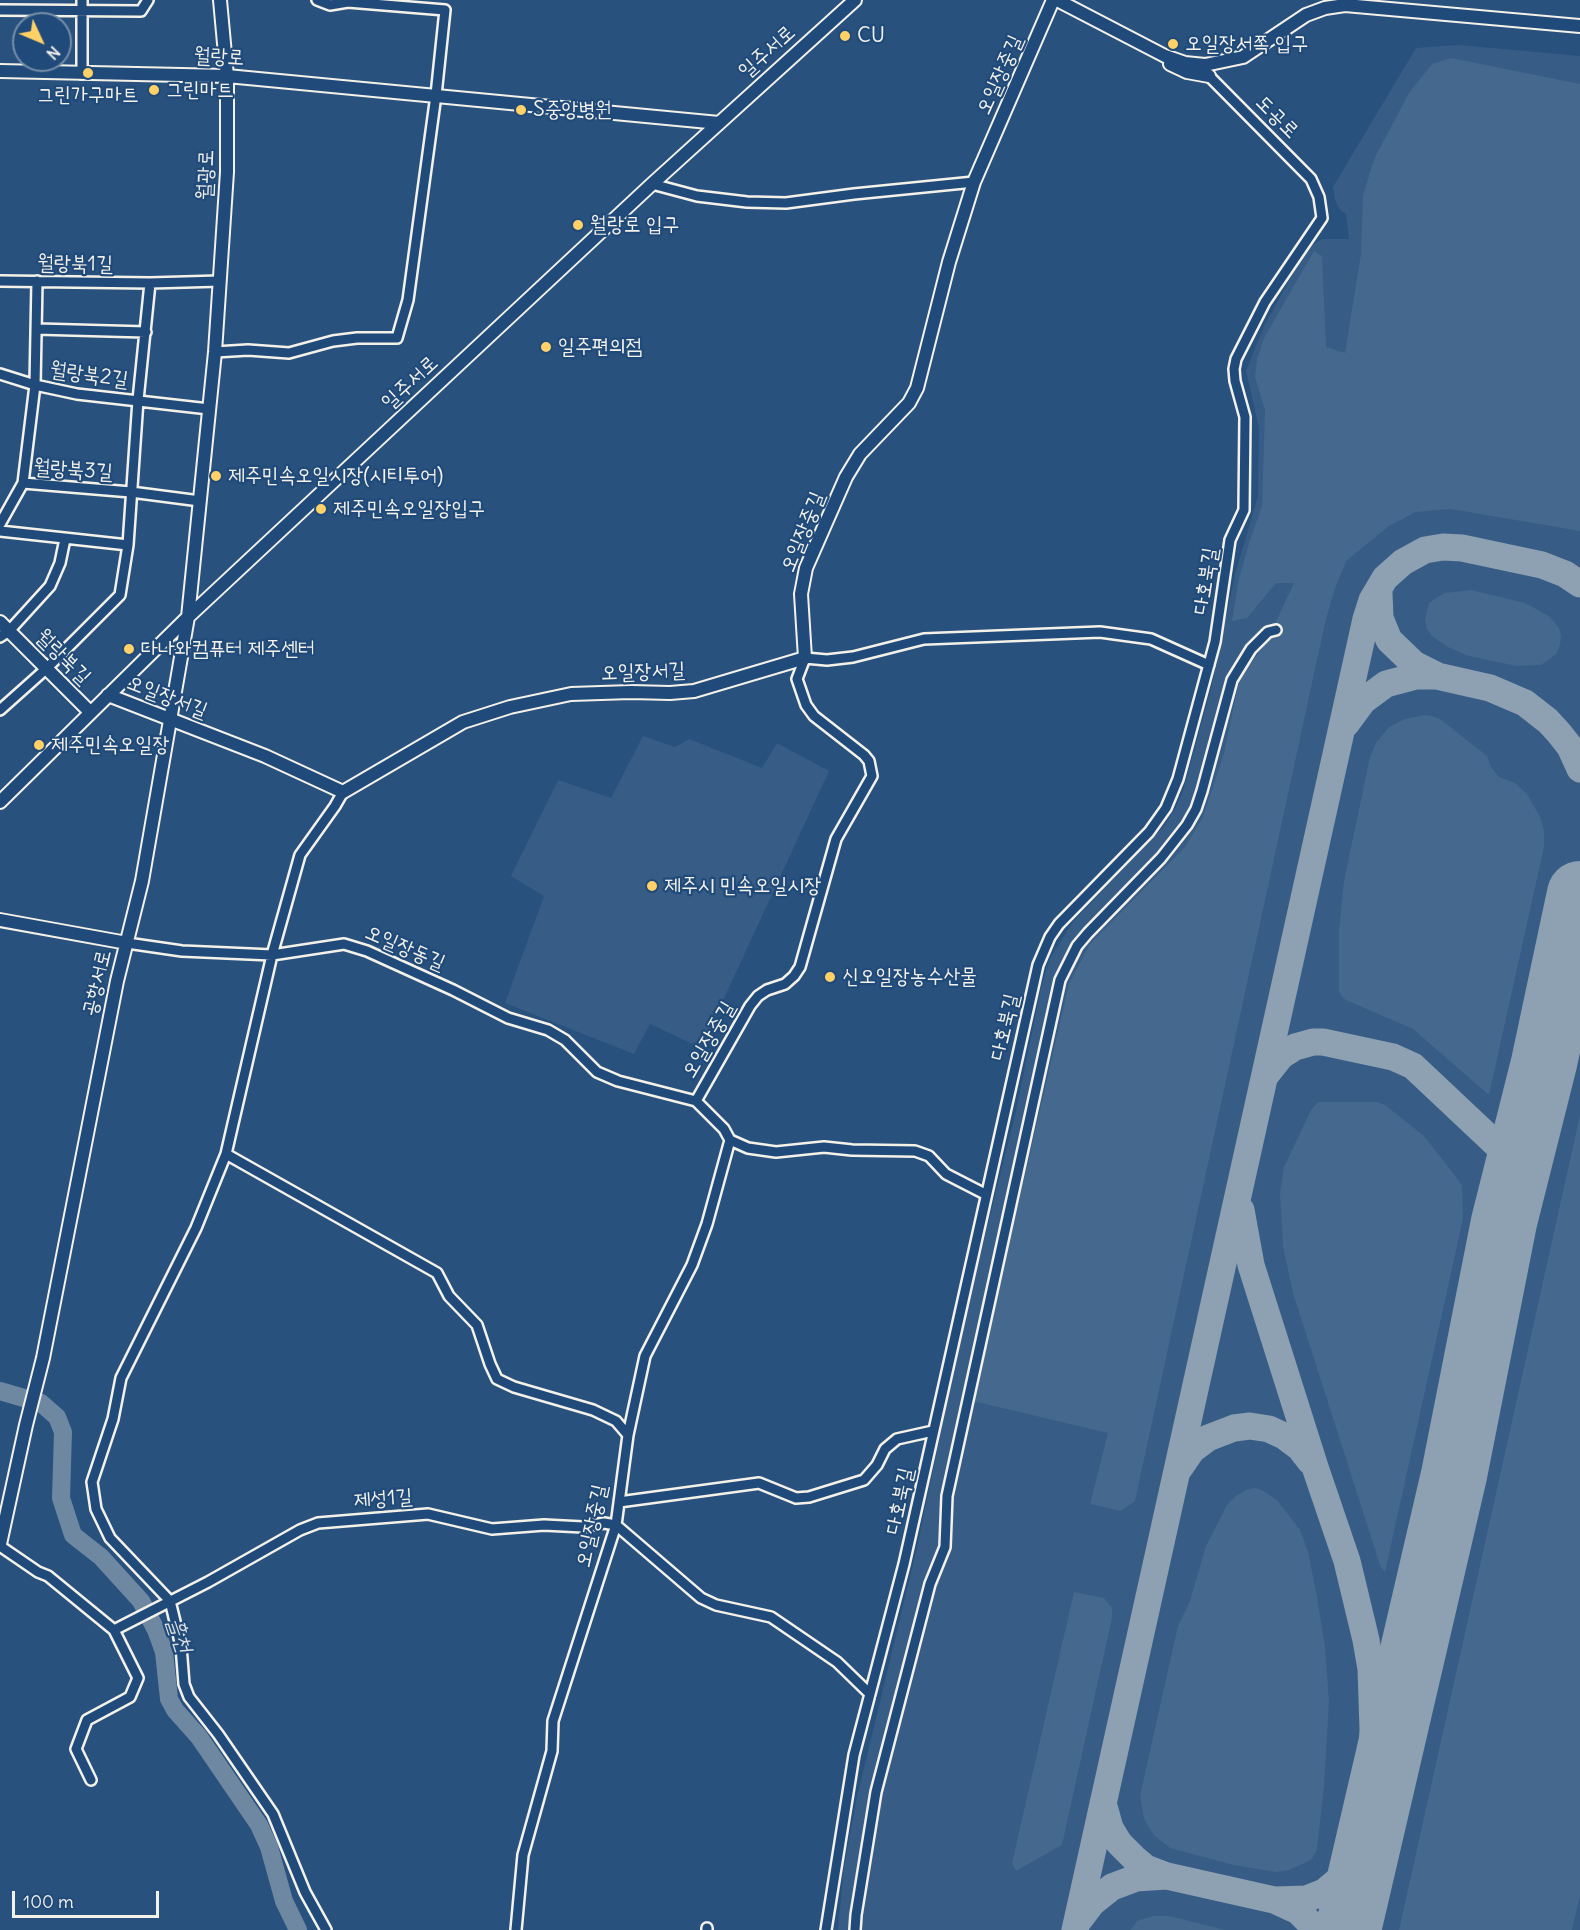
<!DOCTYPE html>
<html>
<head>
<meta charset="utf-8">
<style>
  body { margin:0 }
  #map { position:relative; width:1580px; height:1930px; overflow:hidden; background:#28517e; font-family:Delius,sans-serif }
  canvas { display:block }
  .north { position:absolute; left:12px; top:12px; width:60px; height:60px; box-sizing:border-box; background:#1f4a7a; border:2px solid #748da6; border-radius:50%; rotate:134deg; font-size:16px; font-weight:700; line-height:24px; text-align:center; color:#f4f1e8 }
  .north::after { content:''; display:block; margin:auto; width:21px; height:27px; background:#ffd166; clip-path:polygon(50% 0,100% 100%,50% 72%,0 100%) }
  .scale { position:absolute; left:12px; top:1891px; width:147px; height:27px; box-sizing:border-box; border:3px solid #f4f1e8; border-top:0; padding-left:8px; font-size:18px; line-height:21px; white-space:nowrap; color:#f4f1e8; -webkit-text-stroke:4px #1f4a7a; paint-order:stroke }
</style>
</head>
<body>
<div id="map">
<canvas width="1580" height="1930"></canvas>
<div class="north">N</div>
<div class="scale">100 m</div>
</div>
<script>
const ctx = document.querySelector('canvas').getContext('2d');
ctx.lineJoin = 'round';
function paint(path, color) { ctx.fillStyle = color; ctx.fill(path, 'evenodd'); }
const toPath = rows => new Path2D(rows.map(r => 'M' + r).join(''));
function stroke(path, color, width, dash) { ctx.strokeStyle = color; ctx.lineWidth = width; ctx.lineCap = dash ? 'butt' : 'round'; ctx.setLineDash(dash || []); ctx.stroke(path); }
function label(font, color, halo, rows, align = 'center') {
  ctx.font = font + ' Delius,"Poor Story",sans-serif'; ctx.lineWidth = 4.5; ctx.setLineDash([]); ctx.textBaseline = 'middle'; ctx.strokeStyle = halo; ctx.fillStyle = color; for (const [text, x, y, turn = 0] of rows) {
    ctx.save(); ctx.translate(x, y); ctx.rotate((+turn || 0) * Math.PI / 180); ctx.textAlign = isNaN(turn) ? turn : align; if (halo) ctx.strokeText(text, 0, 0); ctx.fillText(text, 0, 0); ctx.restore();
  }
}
const built = toPath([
  [1459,45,1580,56,1580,1930,838,1930,844,1867,857,1797,917,1548,963,1323,1015,1116,1041,988,1050,958,1073,922,1164,826,1176,807,1183,791,1211,689,1236,571,1258,496,1259,428,1246,371,1264,326,1290,279,1312,245,1322,239,1349,239,1346,214,1340,210,1335,200,1333,187,1416,48],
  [643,736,675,747,689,739,762,768,777,743,829,771,701,1048,650,1024,634,1054,505,1003,544,896,511,876,558,780,611,798]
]);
const green = toPath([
  [1451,58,1580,84,1580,531,1451,509,1416,512,1389,526,1346,561,1334,591,1325,623,1135,1501,1121,1511,1090,1504,1108,1433,973,1401,1069,984,1090,944,1185,847,1203,817,1224,753,1240,677,1265,645,1294,583,1276,583,1247,618,1232,621,1239,579,1250,540,1262,506,1265,410,1255,377,1257,359,1264,338,1314,251,1322,256,1326,347,1345,353,1361,254,1363,196,1374,159,1409,93,1432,64],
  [1471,590,1525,603,1549,616,1559,628,1561,636,1560,645,1556,654,1541,665,1516,666,1466,655,1448,647,1433,637,1427,629,1425,619,1429,603,1444,593],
  [1424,715,1432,716,1440,719,1487,756,1491,767,1499,777,1515,783,1527,794,1540,817,1544,831,1544,847,1489,1095,1413,1029,1346,1000,1342,997,1339,991,1339,930,1344,881,1370,757,1376,743,1389,727,1405,719],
  [1318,1102,1377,1102,1385,1105,1424,1136,1462,1185,1463,1219,1385,1572,1380,1566,1373,1543,1293,1293,1283,1246,1280,1193,1284,1167,1311,1110],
  [1580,1115,1580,1895,1572,1930,1399,1930],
  [1255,1488,1262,1490,1277,1500,1300,1530,1308,1552,1316,1591,1325,1647,1329,1702,1324,1786,1317,1849,1312,1859,1307,1862,1289,1870,1276,1872,1234,1865,1170,1848,1155,1836,1149,1828,1144,1818,1140,1796,1178,1626,1190,1601,1206,1546,1227,1505,1236,1496,1246,1490],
  [1074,1592,1104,1598,1112,1608,1112,1618,1062,1845,1016,1871,1012,1863],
  [1153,1916,1169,1916,1225,1930,1131,1930,1137,1921]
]);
const river = toPath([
  [0,1391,41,1403,57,1417,63,1432,61,1498,73,1535,101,1557,141,1601,156,1630,164,1652,169,1699,175,1710,199,1737,259,1825,269,1847,284,1901,298,1930]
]);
const taxiway = toPath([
  [1379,593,1380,618,1389,640,1414,664,1436,675],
  [1346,724,1363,701,1386,684,1416,676,1437,676,1490,688,1525,703,1548,721,1559,733,1570,747,1580,769],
  [1266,1075,1281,1056,1295,1047,1313,1042,1323,1042,1393,1057,1413,1066,1498,1146,1506,1163,1508,1173,1504,1222],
  [1241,1210,1251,1265,1315,1467,1347,1561,1366,1640,1371,1669,1373,1729,1371,1792,1363,1861],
  [1179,1469,1192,1450,1208,1438,1234,1428,1250,1426,1269,1429,1284,1436,1300,1448,1310,1461],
  [1103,1803,1110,1828,1119,1843,1134,1858,1146,1868,1167,1876,1274,1900,1298,1911,1317,1930],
  [1275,1900,1306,1899,1324,1892,1354,1867,1366,1842],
  [1079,1920,1092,1903,1112,1887,1136,1878,1166,1876],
  [1075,1930,1366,619,1372,600,1385,578,1403,562,1425,550,1443,547,1462,548,1542,565,1565,574,1580,584]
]);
const runway = toPath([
  [1348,1930,1454,1475,1504,1222,1544,1063,1580,894]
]);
const street = toPath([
  [82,0,82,74],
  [0,10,141,11,148,0],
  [652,184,697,196,747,202,786,203,854,194,974,182],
  [0,281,150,283,220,281],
  [37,329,146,332],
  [215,352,248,350,289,353,333,341,357,338,397,338,408,300,436,95,445,10,348,2,330,5,317,0],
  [0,374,35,385,77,394,209,409],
  [23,483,131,492,200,501],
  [0,524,23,483,35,385,37,281],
  [0,531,128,545],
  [0,637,9,631,50,586,60,563,65,539],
  [0,710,47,668,120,595,128,545,138,400,150,283],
  [127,943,182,951,272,955,344,944,367,951,453,990,508,1018,548,1030,565,1040,597,1072,618,1081,696,1101],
  [696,1101,750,1006,758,996,767,990,785,984,794,976,800,967,836,839,872,776,869,761,864,755,814,716,806,705,797,679,805,658,827,660,853,657,924,639,1100,632,1151,639,1209,665],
  [730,1140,748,1148,776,1152,824,1147,852,1150,915,1151,929,1156,946,1174,985,1194],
  [226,1154,437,1273,449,1296,477,1325,490,1364,497,1379,514,1387,593,1410,616,1421,628,1435],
  [619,1502,759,1483,796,1498,809,1497,864,1480,877,1465,885,1449,897,1439,933,1431],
  [0,1546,38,1572,48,1576,114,1630,138,1678,130,1697,87,1720,76,1749,91,1780],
  [114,1630,208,1582,300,1530,318,1523,428,1514,492,1529,544,1525,583,1527,604,1523,616,1525,701,1598,716,1605,771,1617,837,1662,870,1694],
  [326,1930,305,1892,273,1814,218,1734,189,1697,184,1684,181,1646,170,1601,110,1538,96,1509,92,1482,113,1419,121,1378,196,1228,226,1154,272,955,300,855,335,806,343,792],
  [516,1930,523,1855,552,1751,553,1721,616,1525,628,1435,645,1356,692,1265,707,1224,730,1140,724,1129,696,1101],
  [707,1930,707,1928],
  [826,1930,854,1755,904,1564,1038,965,1050,937,1059,924,1149,832,1166,808,1178,779,1215,642,1230,540,1244,510,1245,417,1235,381,1234,369,1236,359,1265,302,1322,218,1319,197,1311,179,1209,76,1207,72],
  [855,1930,856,1915,876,1792,930,1584,945,1547,947,1496,1060,980,1077,946,1088,933,1161,858,1187,825,1196,809,1202,791,1232,680,1251,649,1268,632,1276,630]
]);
const secondary = toPath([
  [1057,0,1165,56,1185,63,1205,65,1243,57,1306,15,1325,8,1345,5,1580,26],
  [1170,64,1187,72,1209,76],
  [0,71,227,76,719,123],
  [0,622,90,712],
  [108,695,265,756,343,792,463,722,510,707,571,694,631,692,670,693,694,691,805,658,801,594,806,568,846,477,860,454,909,403,917,388,949,262,974,182,1053,0],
  [0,802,188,617,652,184,855,0],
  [0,920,127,943],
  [0,1544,26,1425,43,1358,117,981,142,881,188,617,215,352,227,172,227,76,220,0]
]);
const markers = [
  [845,36,6,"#ffd166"],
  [1173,44,6,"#ffd166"],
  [88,73,6,"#ffd166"],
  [154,90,6,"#ffd166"],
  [521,110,6,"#ffd166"],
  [578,225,6,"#ffd166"],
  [546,347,6,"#ffd166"],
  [216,476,6,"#ffd166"],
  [321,509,6,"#ffd166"],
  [129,649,6,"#ffd166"],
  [39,745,6,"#ffd166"],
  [652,886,6,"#ffd166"],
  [830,977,6,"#ffd166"]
];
const poiNames = [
  ["CU",857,36],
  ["오일장서쪽 입구",1185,44],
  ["그린마트",166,90],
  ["그린가구마트",88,95,"center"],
  ["S중앙병원",533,110],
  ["월랑로 입구",590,225],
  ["일주편의점",558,347],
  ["제주민속오일시장(시티투어)",228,476],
  ["제주민속오일장입구",333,509],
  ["다나와컴퓨터 제주센터",141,649],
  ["제주민속오일장",51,745],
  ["제주시 민속오일시장",664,886],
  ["신오일장농수산물",842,977]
];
const streetNames = [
  ["일주서로",767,52,-42],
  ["월랑로",219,57,3],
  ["오일장중길",1000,75,-66],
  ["도공로",1277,117,45],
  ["월광로",206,175,-88],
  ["월랑북1길",75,264,1],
  ["월랑북2길",89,375,8],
  ["일주서로",410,383,-43],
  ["월랑북3길",73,470,4],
  ["오일장중길",803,532,-68],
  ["다호북길",1206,581,-81],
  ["월랑북길",63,657,45],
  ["오일장서길",643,672,-2],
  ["오일장서길",167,697,21],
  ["오일장동길",405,948,23],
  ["공항서로",97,983,-77],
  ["다호북길",1005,1027,-77],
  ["오일장중길",709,1040,-60],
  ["제성1길",383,1499,-4],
  ["다호북길",900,1501,-78],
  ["오일장중길",592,1526,-78]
];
const waterNames = [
  ["흘천",179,1635,71]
];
paint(built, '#375d86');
paint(green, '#45688e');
stroke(river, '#6e88a2', 18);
stroke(taxiway, '#8ea1b3', 27);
stroke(runway, '#8ea1b3', 66);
stroke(street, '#f4f1e8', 14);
stroke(secondary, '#f4f1e8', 16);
stroke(street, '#1f4a7a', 9);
stroke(secondary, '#1f4a7a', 12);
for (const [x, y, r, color] of markers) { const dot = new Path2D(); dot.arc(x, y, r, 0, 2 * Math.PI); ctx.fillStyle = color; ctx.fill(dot); stroke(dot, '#1f4a7a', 2); }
label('21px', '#f4f1e8', '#1f4a7a', poiNames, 'left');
label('21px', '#f4f1e8', '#1f4a7a', streetNames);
label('italic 22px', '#d9dcda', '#1f4a7a', waterNames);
</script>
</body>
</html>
